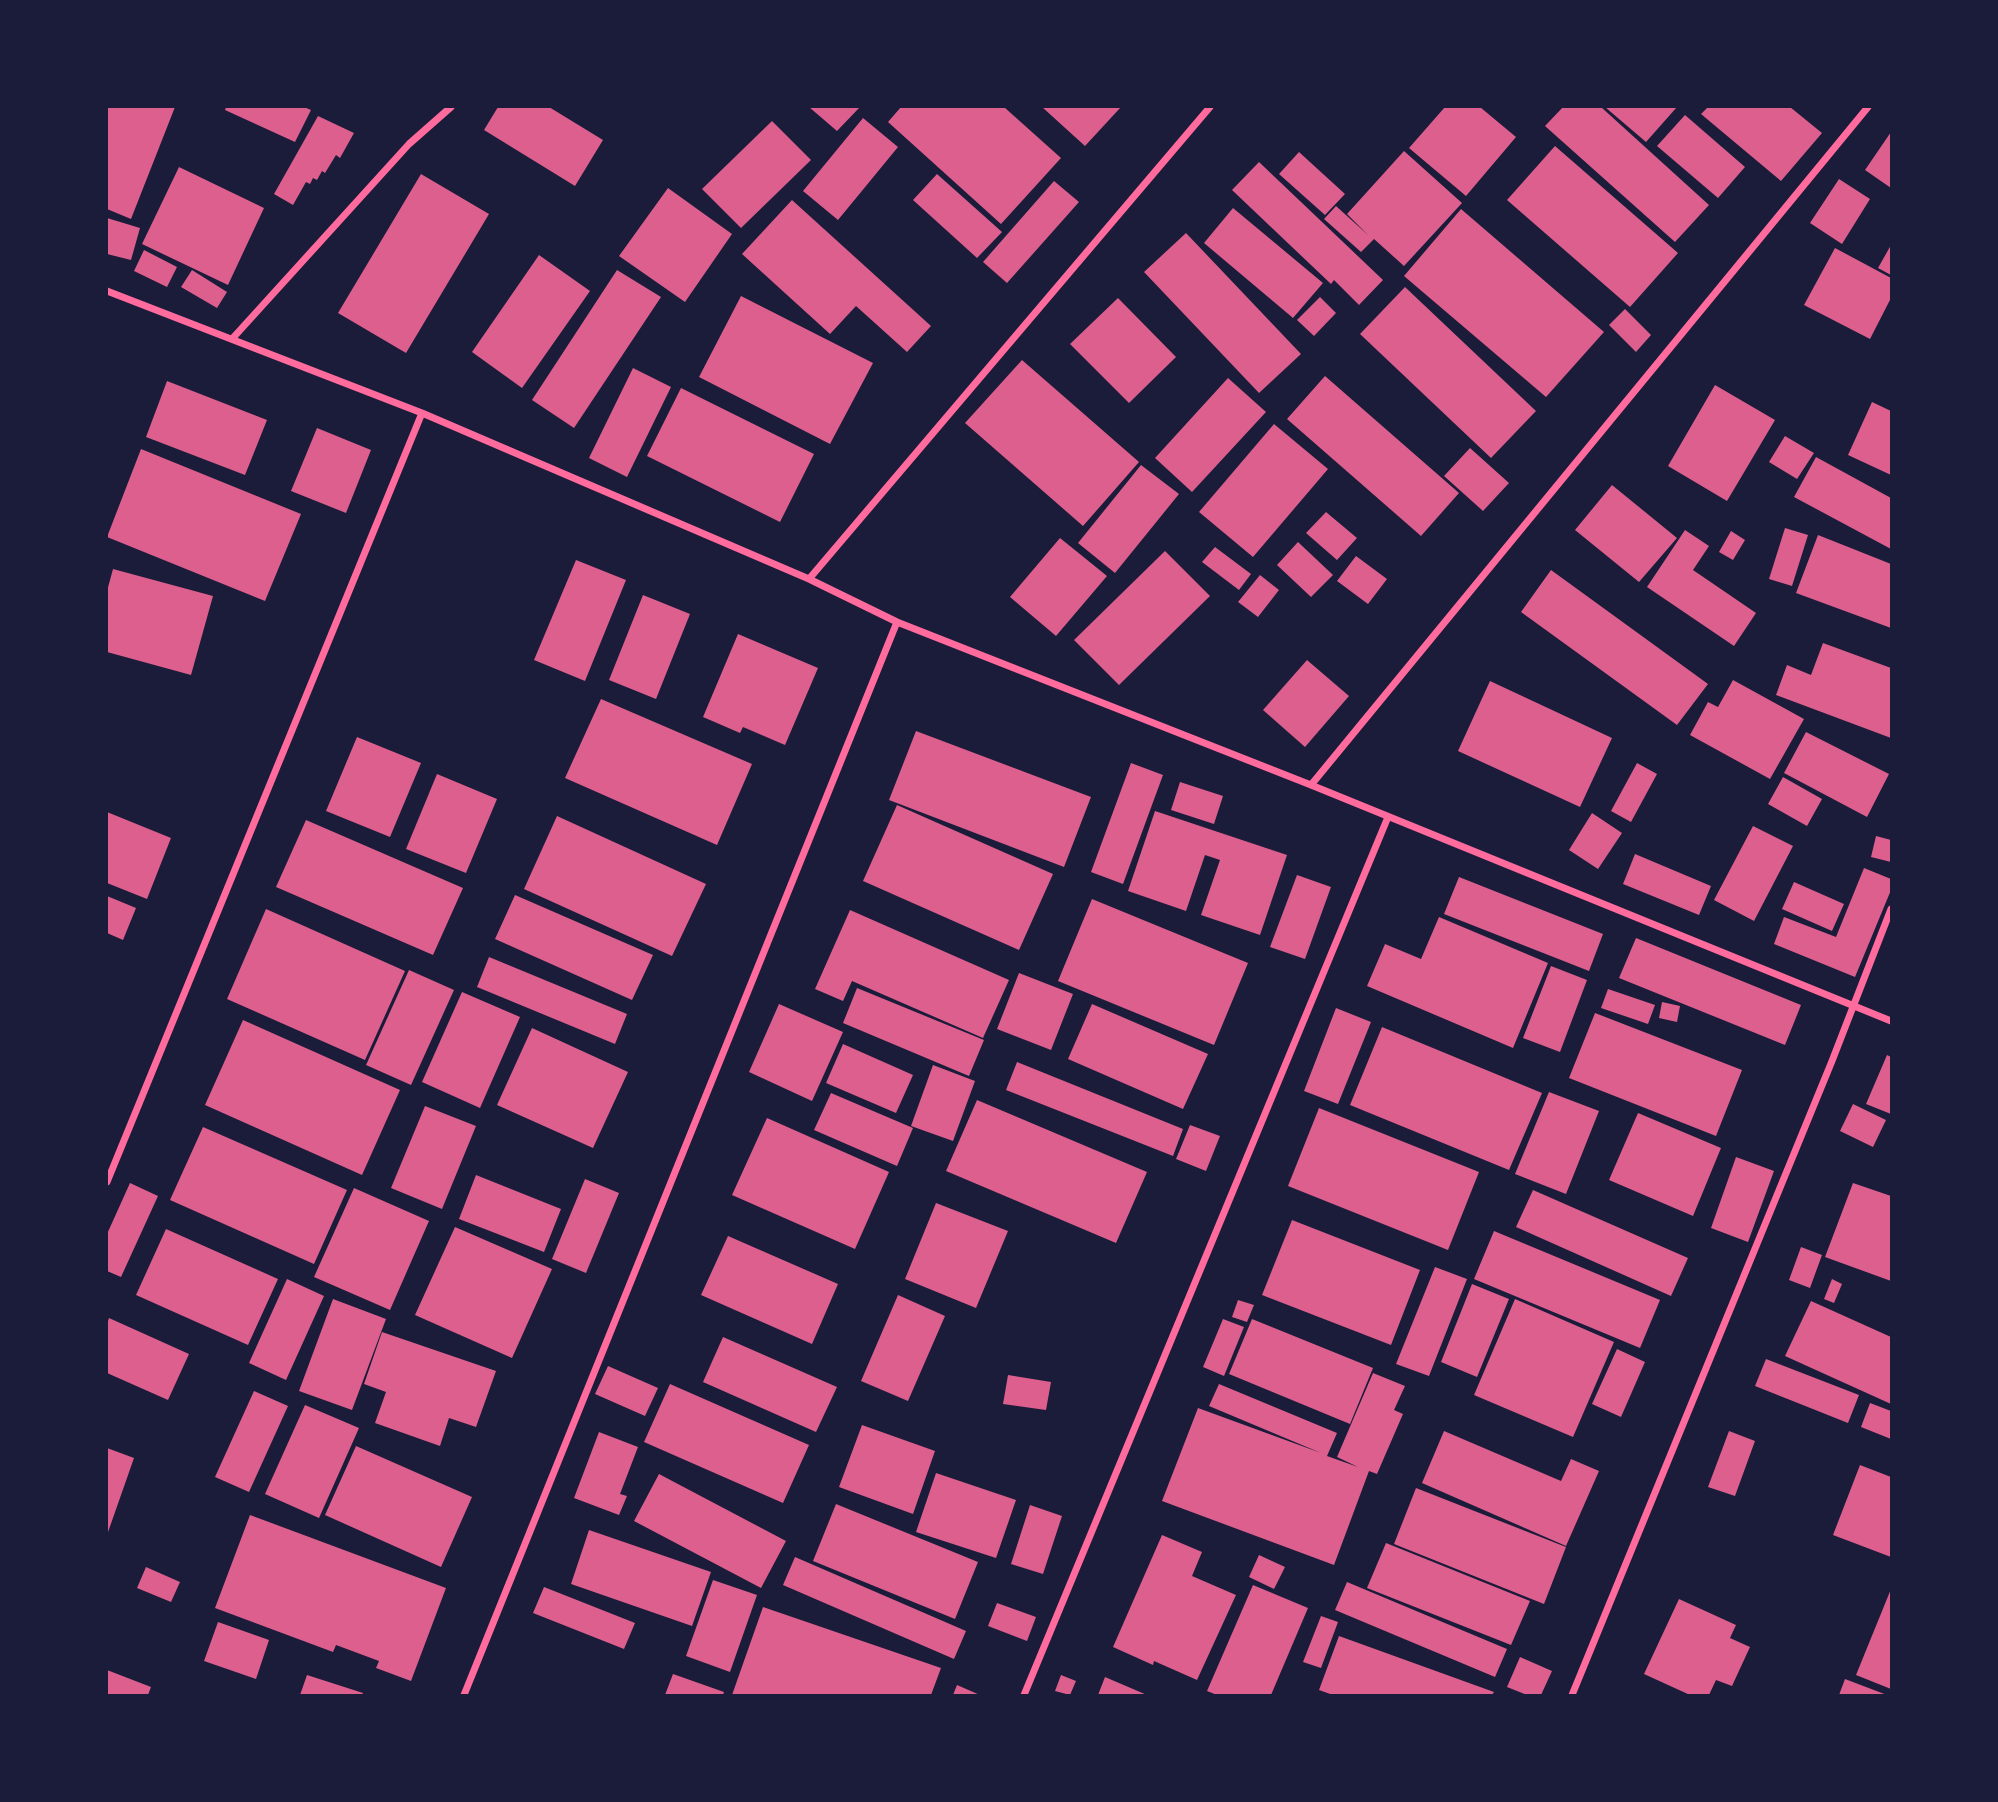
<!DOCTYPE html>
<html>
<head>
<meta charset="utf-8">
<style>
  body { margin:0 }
  #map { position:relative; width:1998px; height:1802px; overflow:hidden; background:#1b1b3a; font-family:"Archivo Narrow",sans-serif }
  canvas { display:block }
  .frame { position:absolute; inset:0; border:108px solid #1b1b3a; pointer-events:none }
</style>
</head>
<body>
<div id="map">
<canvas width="1998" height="1802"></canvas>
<div class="frame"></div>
</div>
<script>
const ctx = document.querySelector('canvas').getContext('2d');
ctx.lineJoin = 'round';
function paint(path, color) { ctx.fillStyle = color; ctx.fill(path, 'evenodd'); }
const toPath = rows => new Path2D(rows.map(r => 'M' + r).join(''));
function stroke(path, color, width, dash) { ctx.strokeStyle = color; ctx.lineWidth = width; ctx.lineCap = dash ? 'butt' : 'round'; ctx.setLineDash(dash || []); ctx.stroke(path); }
const building = toPath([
  [107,107,175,107,131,219,107,209],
  [226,107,304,107,311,110,295,142,225,110],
  [498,107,549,107,603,140,575,186,484,130],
  [809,107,860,107,837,131],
  [901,107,1004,107,1061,158,1001,224,888,122],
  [1042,107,1121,107,1085,146],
  [1445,107,1480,107,1516,137,1466,196,1409,148],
  [1563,107,1601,107,1709,205,1675,242,1545,126],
  [1605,107,1677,107,1646,142],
  [1708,107,1790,107,1822,133,1781,181,1701,114],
  [1685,115,1745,167,1718,198,1657,146],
  [318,116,354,133,340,158,336,155,325,173,322,171,317,180,313,178,310,184,306,182,293,205,274,194],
  [863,118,898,147,838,220,803,191],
  [772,121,811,160,741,228,702,189],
  [1891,132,1891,188,1865,170],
  [1555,146,1678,253,1630,307,1507,200],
  [1404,151,1462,203,1404,266,1374,239,1361,252,1324,219,1336,206,1368,235,1347,214],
  [1299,152,1345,194,1325,215,1279,174],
  [1259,162,1383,280,1359,305,1334,280,1331,284,1232,190],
  [179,167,264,208,228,285,142,244],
  [421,174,489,214,406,353,338,313],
  [937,174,1002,232,977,258,913,200],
  [1839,179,1870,199,1842,244,1810,223],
  [1054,181,1079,202,1007,283,983,262],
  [668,188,732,234,685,302,619,256],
  [792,200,931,326,907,352,856,306,830,334,742,254],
  [1233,208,1323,283,1293,318,1204,243],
  [1461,209,1604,332,1546,397,1404,276],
  [107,218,140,228,131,260,107,254],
  [1186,233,1301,354,1259,393,1144,272],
  [1891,245,1891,275,1878,268],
  [1835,248,1891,278,1891,298,1870,339,1804,305],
  [144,250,177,267,167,287,134,271],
  [539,255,590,291,522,388,472,352],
  [192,270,227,292,217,308,181,287],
  [617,270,661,297,574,428,532,400],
  [1405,287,1536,411,1491,458,1360,334],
  [741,296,873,363,830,444,699,377],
  [1320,297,1336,313,1314,336,1297,320],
  [1118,298,1176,357,1129,403,1070,344],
  [1625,309,1651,335,1636,352,1609,325],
  [1022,360,1139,462,1083,526,965,423],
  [633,368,671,387,627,477,589,458],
  [1325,376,1459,493,1421,536,1287,419],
  [1228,378,1266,412,1192,492,1155,458],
  [167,381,267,420,245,475,146,437],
  [1715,385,1775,420,1727,501,1668,466],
  [681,388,814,454,780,522,647,456],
  [1872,402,1891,411,1891,475,1848,455],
  [1274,424,1328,469,1253,557,1199,512],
  [317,428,371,450,346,513,291,491],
  [1785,436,1814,453,1797,479,1769,462],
  [1470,448,1509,483,1483,511,1444,476],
  [141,449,301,514,265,601,107,537],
  [1816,457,1891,498,1891,549,1794,497],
  [1141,465,1179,494,1115,573,1078,543],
  [1612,485,1677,538,1639,582,1575,530],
  [1326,512,1357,538,1337,560,1306,533],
  [1785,528,1808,535,1792,586,1769,579],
  [1685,530,1709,546,1693,570,1756,613,1734,646,1647,587],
  [1731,531,1745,540,1733,560,1719,552],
  [1818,535,1891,564,1891,628,1796,593],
  [1060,538,1107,576,1056,636,1010,597],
  [1298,542,1333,575,1311,597,1277,565],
  [1215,547,1251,574,1239,590,1202,562],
  [1165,551,1210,596,1119,685,1074,640],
  [1356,556,1387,579,1368,604,1337,581],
  [576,560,626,580,585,681,534,660],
  [113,569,213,596,191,675,107,652,107,591],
  [1551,570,1708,684,1677,725,1521,612],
  [1260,575,1279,590,1258,617,1238,602],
  [643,595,690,614,656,699,609,680],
  [738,634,818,668,785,745,743,727,740,733,703,717],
  [1823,643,1891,668,1891,738,1776,695,1787,665,1811,675],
  [1307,660,1349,696,1305,747,1263,710],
  [1733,680,1804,719,1770,779,1690,735,1708,702,1718,707],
  [1490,681,1612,738,1580,807,1458,751],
  [601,699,752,764,717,845,565,778],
  [916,731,1091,797,1064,867,889,800],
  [1806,732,1889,774,1867,817,1784,773],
  [357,737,421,763,390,837,326,811],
  [1131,763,1163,775,1123,884,1091,872],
  [1637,763,1657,774,1631,822,1611,811],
  [437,774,497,799,466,873,406,849],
  [1783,777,1822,799,1807,826,1768,804],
  [1180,782,1223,796,1214,824,1171,810],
  [897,805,1053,874,1019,950,863,881],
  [1155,811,1287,855,1260,935,1201,915,1220,860,1205,855,1186,911,1128,891],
  [107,812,171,838,147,899,107,883],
  [1592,813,1622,833,1598,869,1569,850],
  [557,816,706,884,672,956,524,889],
  [306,820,463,888,433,955,276,887],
  [1753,826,1793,846,1754,921,1714,900],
  [1876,836,1891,840,1891,862,1871,857],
  [1635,854,1711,886,1699,915,1623,884],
  [1864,868,1891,879,1891,890,1855,977,1774,944,1784,917,1836,937],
  [1297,875,1331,887,1305,959,1270,947],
  [1459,877,1603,934,1589,971,1444,914],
  [1794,882,1844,904,1832,931,1782,909],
  [515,895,653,955,632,1000,495,939],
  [107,896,136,908,123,940,107,933],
  [1092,899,1248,963,1214,1045,1058,981],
  [266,909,405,971,365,1060,227,999],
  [850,910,1009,980,983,1038,852,981,843,1001,815,989],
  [1439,917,1548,963,1513,1048,1367,986,1385,944,1421,959],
  [1636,938,1801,1005,1785,1045,1619,978],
  [489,957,627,1014,615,1044,477,987],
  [1551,966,1587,980,1560,1052,1523,1038],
  [409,970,454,990,411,1085,366,1065],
  [1019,973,1073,994,1051,1050,997,1029],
  [857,988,984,1040,969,1076,843,1023],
  [1608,989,1655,1005,1648,1024,1601,1008],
  [462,992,520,1017,480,1108,422,1082],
  [1662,1002,1680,1006,1677,1022,1659,1018],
  [779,1004,843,1032,812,1101,749,1072],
  [1092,1004,1208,1054,1183,1109,1068,1059],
  [1336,1008,1371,1022,1338,1104,1304,1091],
  [1595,1013,1742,1070,1716,1136,1569,1078],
  [243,1020,400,1090,362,1175,205,1105],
  [1382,1027,1542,1093,1509,1170,1350,1105],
  [532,1028,628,1072,593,1148,497,1105],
  [843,1044,913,1075,896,1113,826,1083],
  [1887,1055,1891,1057,1891,1114,1866,1104],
  [1017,1062,1183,1129,1173,1156,1006,1090],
  [933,1065,975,1081,953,1141,911,1126],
  [1549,1092,1599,1111,1566,1194,1515,1174],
  [831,1093,913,1128,897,1166,814,1130],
  [977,1100,1147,1172,1116,1243,946,1171],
  [1853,1104,1886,1120,1873,1147,1840,1131],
  [425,1106,476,1126,442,1209,391,1188],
  [1319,1108,1479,1172,1448,1250,1288,1186],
  [1638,1113,1721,1148,1693,1216,1609,1180],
  [767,1118,889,1172,855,1249,732,1195],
  [1190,1125,1220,1136,1206,1171,1176,1159],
  [203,1127,347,1190,314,1264,170,1200],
  [1736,1157,1774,1171,1748,1242,1711,1228],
  [476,1175,561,1209,544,1252,459,1219],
  [585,1179,619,1193,586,1273,552,1259],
  [130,1183,158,1196,121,1277,107,1271,107,1234],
  [1853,1183,1891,1196,1891,1281,1825,1257],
  [354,1188,429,1221,390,1310,314,1277],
  [1533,1190,1688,1258,1671,1296,1516,1227],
  [936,1203,1008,1231,976,1308,905,1279],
  [1292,1220,1420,1270,1391,1345,1262,1295],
  [455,1227,552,1269,512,1358,415,1315],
  [166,1229,278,1279,248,1345,136,1295],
  [1494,1231,1660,1300,1640,1348,1474,1279],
  [728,1236,838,1284,812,1344,701,1295],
  [1801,1247,1822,1255,1810,1288,1789,1280],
  [1435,1267,1467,1279,1429,1376,1396,1364],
  [287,1279,324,1296,286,1380,249,1363],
  [1832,1279,1842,1284,1834,1303,1824,1299],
  [1472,1284,1509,1299,1477,1377,1441,1362],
  [898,1295,945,1316,908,1401,861,1381],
  [333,1299,386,1319,352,1410,299,1391],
  [1515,1299,1614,1342,1573,1437,1474,1395],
  [1238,1300,1254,1305,1247,1322,1232,1317],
  [1811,1301,1891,1337,1891,1404,1785,1356],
  [109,1318,189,1354,168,1400,107,1373,107,1324],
  [1223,1319,1244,1327,1224,1376,1203,1367],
  [1252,1319,1373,1368,1350,1424,1229,1374],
  [382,1332,496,1371,476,1427,449,1418,440,1446,375,1423,386,1392,364,1384],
  [723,1337,837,1387,816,1432,703,1382],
  [1617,1349,1645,1362,1621,1417,1592,1404],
  [1766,1359,1859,1395,1848,1423,1755,1386],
  [608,1366,658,1388,645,1416,595,1394],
  [1373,1373,1405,1386,1394,1410,1403,1414,1377,1474,1369,1471,1334,1565,1162,1501,1198,1408,1321,1453,1209,1406,1219,1384,1337,1433,1327,1456,1358,1467,1337,1457],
  [1008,1375,1051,1382,1046,1410,1003,1404],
  [670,1384,809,1445,783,1503,644,1442],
  [254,1391,288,1406,249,1492,215,1477],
  [1870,1403,1891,1411,1891,1439,1861,1427],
  [305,1405,359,1428,319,1518,265,1494],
  [862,1425,935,1451,913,1514,839,1487],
  [1444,1431,1561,1481,1571,1459,1599,1471,1566,1546,1422,1483],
  [1729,1431,1755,1441,1735,1496,1708,1487],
  [599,1432,638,1447,620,1494,627,1496,619,1515,574,1498],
  [356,1446,472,1497,441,1567,325,1515],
  [107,1448,134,1458,107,1535],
  [1860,1465,1891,1477,1891,1557,1833,1535],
  [936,1473,1016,1500,996,1558,916,1532],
  [659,1474,786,1541,761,1588,634,1521],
  [1416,1488,1566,1547,1544,1604,1394,1544],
  [836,1504,978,1562,955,1619,813,1561],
  [1030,1505,1062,1516,1043,1574,1011,1564],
  [250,1515,446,1588,411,1681,376,1668,379,1661,336,1645,333,1652,215,1608],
  [589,1530,711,1572,692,1626,571,1584],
  [1162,1535,1202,1552,1192,1576,1236,1595,1197,1680,1154,1661,1153,1665,1113,1647],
  [1386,1543,1530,1601,1511,1645,1367,1588],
  [1259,1555,1285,1567,1274,1589,1249,1577],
  [795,1557,966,1631,954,1659,783,1585],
  [146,1567,180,1582,171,1602,137,1588],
  [713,1580,757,1595,730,1672,686,1656],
  [1347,1582,1507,1649,1495,1677,1335,1610],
  [1253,1585,1308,1608,1271,1695,1217,1695,1207,1691],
  [544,1587,635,1623,624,1649,533,1613],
  [1891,1589,1891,1689,1856,1675],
  [1679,1599,1736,1625,1730,1638,1750,1647,1732,1686,1716,1680,1709,1695,1690,1695,1644,1674],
  [997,1603,1036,1617,1027,1641,988,1626],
  [763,1607,941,1668,931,1695,732,1695],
  [1321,1616,1338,1622,1321,1668,1303,1662],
  [218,1622,269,1640,256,1679,204,1661],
  [1339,1636,1494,1692,1492,1695,1333,1695,1319,1690],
  [1520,1657,1552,1671,1541,1695,1527,1695,1507,1687],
  [107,1670,151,1687,148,1695,107,1695],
  [673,1674,724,1692,723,1695,665,1695],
  [307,1675,363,1693,362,1695,300,1695],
  [1061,1675,1076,1681,1070,1695,1055,1691],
  [1105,1677,1147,1695,1098,1695],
  [1845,1679,1887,1695,1839,1695],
  [957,1685,980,1695,953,1695]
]);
const minor = toPath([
  [107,291,422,413,809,579,897,622,1311,785,1891,1021],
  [232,339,409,144,451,107],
  [809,579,1210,107],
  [1311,785,1868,107],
  [107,1182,422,413],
  [464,1695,897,622],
  [1024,1695,1388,817],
  [1572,1695,1832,1061,1891,909]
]);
paint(building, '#dd5f8e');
stroke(minor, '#ff6b9d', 7);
</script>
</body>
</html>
